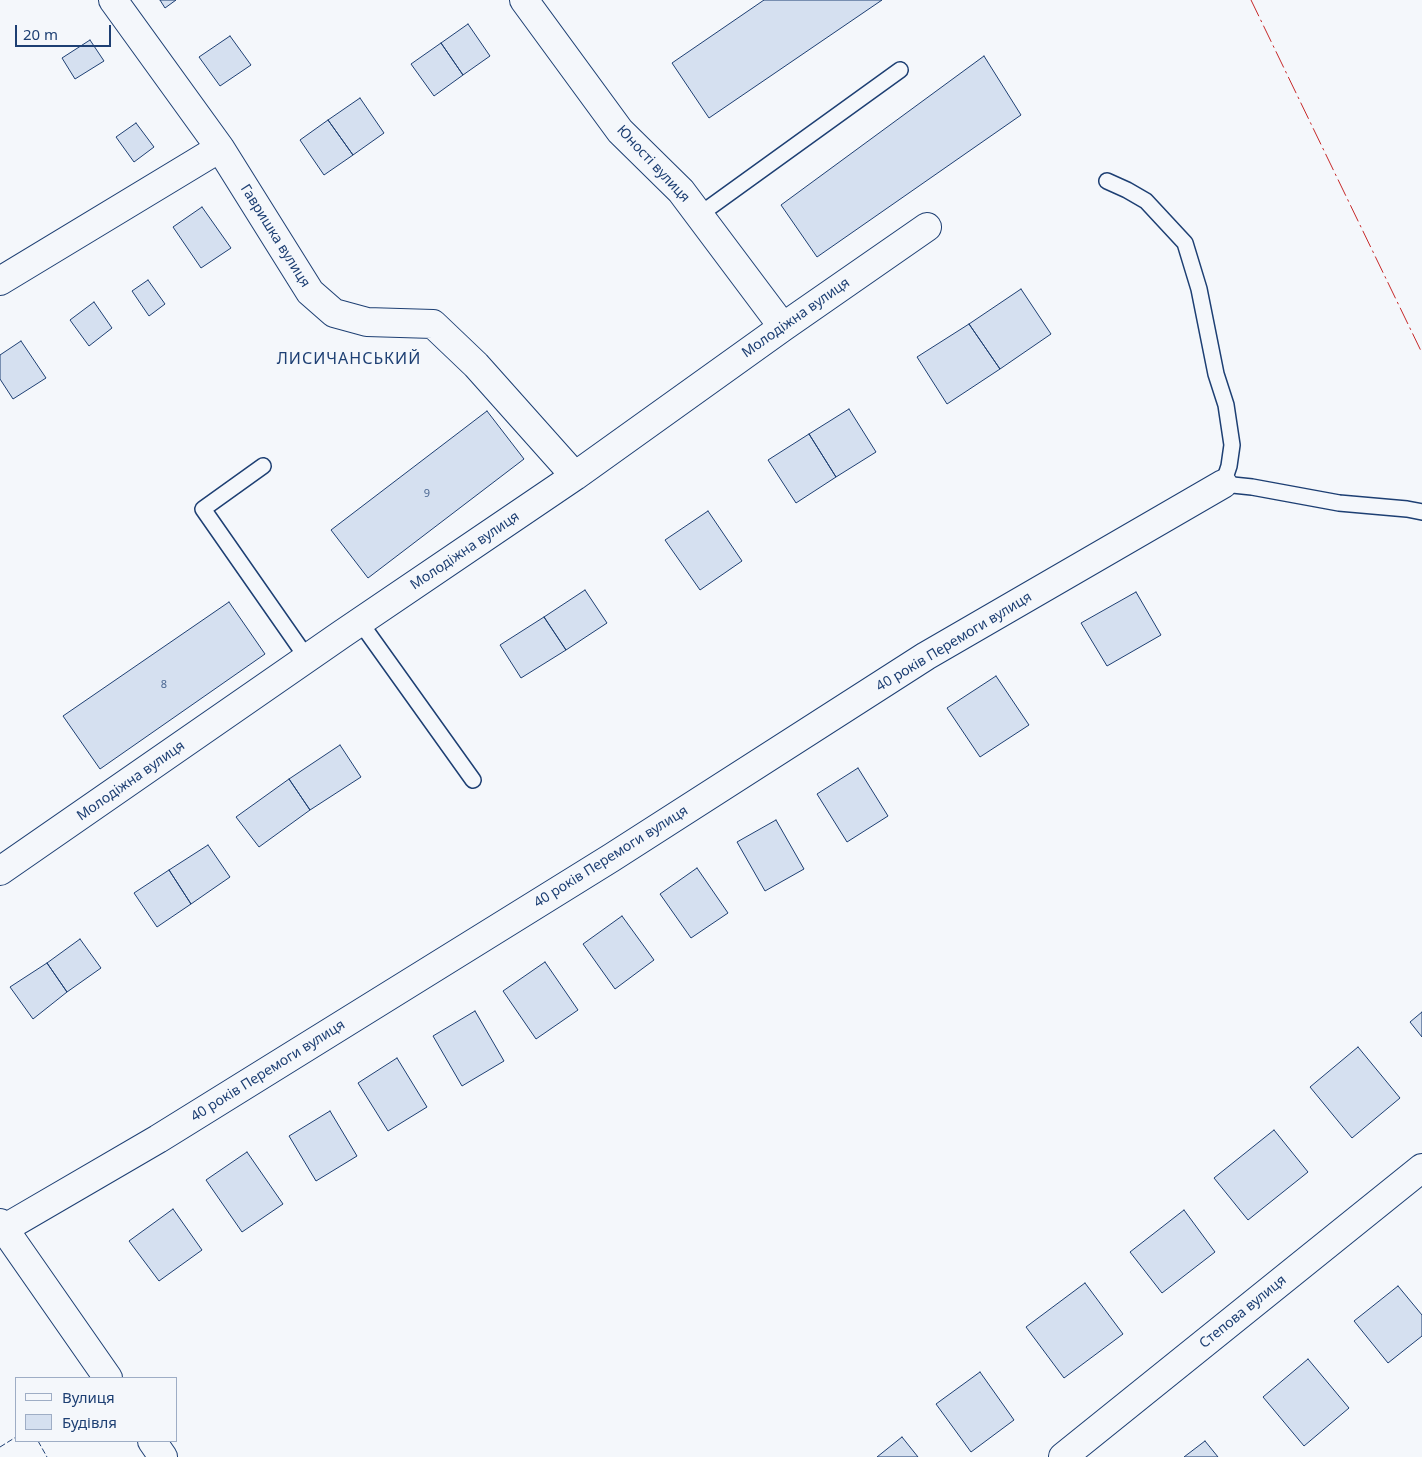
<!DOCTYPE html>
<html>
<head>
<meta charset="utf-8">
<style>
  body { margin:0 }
  #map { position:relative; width:1422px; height:1457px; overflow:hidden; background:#f4f7fb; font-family:"Noto Sans",sans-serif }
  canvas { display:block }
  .legend { position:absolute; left:15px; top:1377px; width:162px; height:65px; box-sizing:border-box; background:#f4f7fb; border:1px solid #9eadc5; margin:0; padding:6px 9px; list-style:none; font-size:15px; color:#1d3f73 }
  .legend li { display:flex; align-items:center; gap:10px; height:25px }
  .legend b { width:25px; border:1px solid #9eadc5 }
  .scale { position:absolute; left:15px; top:25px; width:96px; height:22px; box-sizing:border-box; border:2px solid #1d3f73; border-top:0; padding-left:6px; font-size:15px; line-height:18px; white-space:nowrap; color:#1d3f73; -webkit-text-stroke:4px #f4f7fb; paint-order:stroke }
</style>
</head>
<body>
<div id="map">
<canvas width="1422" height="1457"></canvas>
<ul class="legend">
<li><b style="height:6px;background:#f4f7fb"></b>Вулиця</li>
<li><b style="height:14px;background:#d5e0f0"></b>Будівля</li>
</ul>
<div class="scale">20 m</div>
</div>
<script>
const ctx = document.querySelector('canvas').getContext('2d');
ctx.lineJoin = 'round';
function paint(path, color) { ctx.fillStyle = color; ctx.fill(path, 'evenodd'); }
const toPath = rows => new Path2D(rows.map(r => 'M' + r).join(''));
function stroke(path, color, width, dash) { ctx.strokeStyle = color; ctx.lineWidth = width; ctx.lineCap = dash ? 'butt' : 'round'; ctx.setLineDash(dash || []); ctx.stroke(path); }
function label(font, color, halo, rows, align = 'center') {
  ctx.font = font + ' "Noto Sans",sans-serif'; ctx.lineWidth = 4; ctx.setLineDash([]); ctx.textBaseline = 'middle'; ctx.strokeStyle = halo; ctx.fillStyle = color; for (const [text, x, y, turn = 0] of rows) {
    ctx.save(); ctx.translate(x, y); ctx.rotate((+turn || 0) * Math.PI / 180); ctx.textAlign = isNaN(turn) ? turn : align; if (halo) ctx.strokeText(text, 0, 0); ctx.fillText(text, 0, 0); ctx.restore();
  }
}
const building = toPath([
  [160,0,176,0,165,8,160,0],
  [764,0,882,0,709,118,672,63,764,0],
  [468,24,490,56,463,75,441,43,468,24],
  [230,36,251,65,220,86,199,57,230,36],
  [90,40,104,61,75,79,62,58,90,40],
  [441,43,463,75,434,96,411,64,441,43],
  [984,56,1021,115,817,257,781,205,984,56],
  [360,98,384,133,353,155,328,120,360,98],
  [328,120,353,155,324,175,300,140,328,120],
  [136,123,154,147,134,162,116,137,136,123],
  [202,207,231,248,201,268,173,227,202,207],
  [148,280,165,304,149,316,132,291,148,280],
  [1021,289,1051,334,1000,369,969,324,1021,289],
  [94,302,112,328,89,346,70,320,94,302],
  [969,324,1000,369,947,404,917,357,969,324],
  [21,341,46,378,13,399,0,379,0,355,21,341],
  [849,409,876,452,836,477,809,434,849,409],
  [487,411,524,459,368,578,331,530,487,411],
  [809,434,836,477,796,503,768,460,809,434],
  [708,511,742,561,700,590,665,540,708,511],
  [585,590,607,623,566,650,544,617,585,590],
  [1136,592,1161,635,1107,666,1081,623,1136,592],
  [229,602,265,654,100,769,63,716,229,602],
  [544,617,566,650,521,678,500,645,544,617],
  [996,676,1029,725,980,757,947,708,996,676],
  [340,745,361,777,310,810,289,779,340,745],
  [858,768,888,816,847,842,817,794,858,768],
  [289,779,310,810,259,847,236,817,289,779],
  [776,820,804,869,765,891,737,842,776,820],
  [208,845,230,877,191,904,169,870,208,845],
  [697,868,728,913,691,938,660,894,697,868],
  [169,870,191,904,157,927,134,893,169,870],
  [622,916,654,960,615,989,583,944,622,916],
  [80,939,101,968,67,992,47,963,80,939],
  [545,962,578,1010,536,1039,503,991,545,962],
  [47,963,67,992,33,1019,10,987,47,963],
  [475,1011,504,1061,462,1086,433,1036,475,1011],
  [1422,1012,1422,1037,1410,1022,1422,1012],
  [1358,1047,1400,1098,1352,1138,1310,1087,1358,1047],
  [397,1058,427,1107,388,1131,358,1083,397,1058],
  [330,1111,357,1156,316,1181,289,1136,330,1111],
  [1274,1130,1308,1172,1248,1220,1214,1178,1274,1130],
  [247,1152,283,1204,242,1232,206,1180,247,1152],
  [173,1209,202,1250,159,1281,129,1241,173,1209],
  [1184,1210,1215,1252,1162,1293,1130,1252,1184,1210],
  [1085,1283,1123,1334,1064,1378,1026,1327,1085,1283],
  [1398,1286,1422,1315,1422,1336,1388,1363,1354,1321,1398,1286],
  [1308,1359,1349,1408,1304,1446,1263,1397,1308,1359],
  [980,1372,1014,1420,971,1452,936,1404,980,1372],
  [902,1437,918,1457,877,1457,902,1437],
  [1205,1441,1218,1457,1184,1457,1205,1441]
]);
const lane = toPath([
  [1107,181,1127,190,1146,201,1185,243,1199,289,1216,374,1226,405,1232,445,1229,466,1223,484,1252,487,1339,503,1407,509,1422,512],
  [699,215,900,70],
  [263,466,203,509,307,658],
  [360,622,473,780]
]);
const street = toPath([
  [113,0,220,148,310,292,334,313,367,322,433,324,476,365,575,476],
  [524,0,620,131,681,191,783,327],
  [0,281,220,148],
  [0,871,342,634,575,476,783,327,927,227],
  [0,1231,158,1139,611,858,926,656,1223,484],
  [1063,1457,1422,1168]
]);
const secondary = toPath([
  [0,1223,108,1378],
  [152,1441,163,1457]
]);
const fence = toPath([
  [38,1441,47,1457],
  [0,1447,16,1437]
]);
const power = toPath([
  [1251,0,1422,353]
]);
const numberNames = [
  ["9",427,494],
  ["8",164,685]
];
const streetNames = [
  ["Юності вулиця",653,164,47],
  ["Гавришка вулиця",275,236,58],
  ["Молодіжна вулиця",796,318,-35],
  ["Молодіжна вулиця",465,551,-34],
  ["40 років Перемоги вулиця",954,642,-31],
  ["Молодіжна вулиця",131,781,-35],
  ["40 років Перемоги вулиця",611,857,-32],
  ["40 років Перемоги вулиця",268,1071,-32],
  ["Степова вулиця",1243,1312,-39]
];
const quarterNames = [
  ["ЛИСИЧАНСЬКИЙ",349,359]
];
paint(building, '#d5e0f0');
stroke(building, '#1d3f73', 1);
stroke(lane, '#1d3f73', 18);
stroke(street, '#1d3f73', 30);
stroke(secondary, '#1d3f73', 30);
stroke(lane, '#f4f7fb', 15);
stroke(street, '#f4f7fb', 28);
stroke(secondary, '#f4f7fb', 28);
stroke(fence, '#1d3f73', 1, [6, 2.5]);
stroke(power, '#c62828', 1, [18, 4, 2.5, 4]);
label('11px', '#4b6792', null, numberNames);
label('14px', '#1d3f73', '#f4f7fb', streetNames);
ctx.letterSpacing = '1px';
label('16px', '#1d3f73', '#f4f7fb', quarterNames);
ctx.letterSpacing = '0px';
</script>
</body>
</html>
